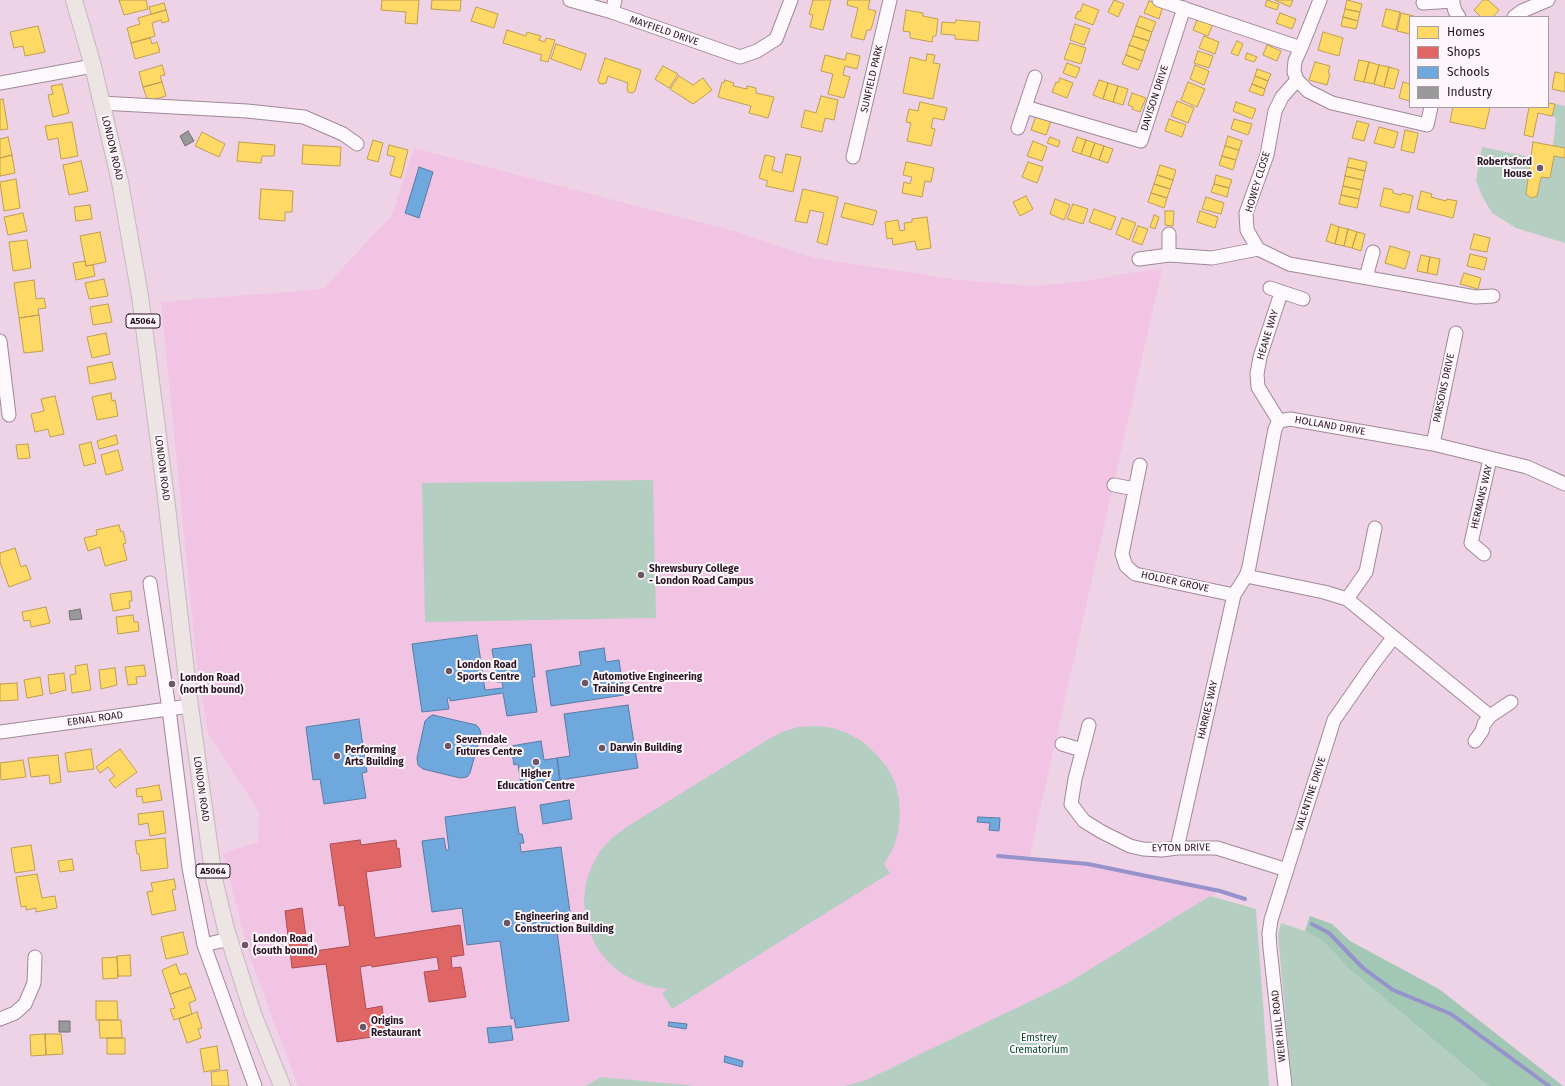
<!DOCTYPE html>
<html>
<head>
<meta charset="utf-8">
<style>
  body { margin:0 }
  #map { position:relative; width:1565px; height:1086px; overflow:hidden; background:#eed2e5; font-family:"Fira Sans",sans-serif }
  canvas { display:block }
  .legend { position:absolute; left:1409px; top:16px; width:140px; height:92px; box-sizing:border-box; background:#fdf7fb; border:1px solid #a89da5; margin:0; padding:5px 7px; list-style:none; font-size:12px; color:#281523 }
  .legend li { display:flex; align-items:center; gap:8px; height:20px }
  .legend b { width:20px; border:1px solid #a89da5 }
</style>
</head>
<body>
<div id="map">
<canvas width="1565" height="1086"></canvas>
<ul class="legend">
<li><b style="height:11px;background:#ffd966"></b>Homes</li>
<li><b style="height:11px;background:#e06666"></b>Shops</li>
<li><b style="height:11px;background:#6fa8dc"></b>Schools</li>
<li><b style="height:11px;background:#999"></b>Industry</li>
</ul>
</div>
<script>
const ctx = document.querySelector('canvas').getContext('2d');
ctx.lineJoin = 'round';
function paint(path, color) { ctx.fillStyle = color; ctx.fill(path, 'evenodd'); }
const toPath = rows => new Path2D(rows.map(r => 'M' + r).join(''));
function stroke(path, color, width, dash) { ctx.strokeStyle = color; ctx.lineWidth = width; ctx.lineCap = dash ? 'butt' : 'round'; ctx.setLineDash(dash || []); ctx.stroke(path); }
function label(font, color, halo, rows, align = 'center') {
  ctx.font = font + ' "Fira Sans",sans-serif'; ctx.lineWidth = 4; ctx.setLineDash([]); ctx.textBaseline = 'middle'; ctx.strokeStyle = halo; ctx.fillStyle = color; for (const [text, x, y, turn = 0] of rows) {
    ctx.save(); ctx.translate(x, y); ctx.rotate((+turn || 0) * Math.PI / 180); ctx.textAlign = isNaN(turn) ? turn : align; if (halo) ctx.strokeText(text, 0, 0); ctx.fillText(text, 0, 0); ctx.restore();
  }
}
const built = toPath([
  [414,148,737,232,814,258,959,280,1032,286,1088,281,1128,273,1162,269,1029,859,1088,864,1220,891,1064,985,866,1080,845,1086,696,1086,601,1077,584,1086,298,1086,250,957,223,853,258,842,259,812,208,733,197,665,161,302,323,289,392,215]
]);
const green = toPath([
  [1555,104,1565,106,1565,148,1553,146,1556,118,1552,116],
  [1482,147,1530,157,1526,194,1531,198,1537,196,1541,177,1550,178,1554,156,1565,158,1565,243,1516,228,1492,213,1482,196,1476,180],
  [653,480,656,618,425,622,422,483],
  [816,726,833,728,849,734,863,742,876,754,887,767,895,782,899,799,900,816,898,833,893,849,884,864,890,873,672,1009,662,993,668,989,652,987,636,981,621,973,608,962,597,948,590,933,585,916,584,899,586,882,592,866,600,851,611,839,625,828,767,740,782,732,798,727],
  [1210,896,1256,909,1269,1086,845,1086,866,1080,1064,985],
  [1281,923,1305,931,1323,941,1348,968,1489,1086,1292,1086,1278,935],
  [601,1077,696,1086,585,1086]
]);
const forest = toPath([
  [1310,916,1332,924,1350,941,1439,989,1563,1086,1489,1086,1348,968,1323,941,1305,931]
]);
const homes = toPath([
  [119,0,146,0,148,9,124,15,119,0],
  [382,0,419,0,417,24,405,23,406,12,381,10,382,0],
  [432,0,461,0,460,11,431,9,432,0],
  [813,0,831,0,823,30,810,27,813,15,809,14,813,0],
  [848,0,870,0,868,9,876,11,871,30,867,30,864,40,851,37,858,8,847,5,848,0],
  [1114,0,1124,4,1118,17,1108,12,1114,0],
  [1267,0,1279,4,1277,10,1265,6,1267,0],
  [1275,0,1293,0,1290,7,1275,0],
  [1347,0,1362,4,1360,12,1345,9,1347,0],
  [1483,0,1488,0,1499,10,1493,17,1481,17,1474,10,1483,0],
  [1149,1,1163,6,1159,19,1144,13,1149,1],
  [164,3,166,10,151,14,149,7,164,3],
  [1083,4,1099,10,1093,25,1075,18,1078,11,1080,12,1083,4],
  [476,7,498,14,494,28,471,21,476,7],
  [1345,9,1360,12,1358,21,1343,17,1345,9],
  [1386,9,1400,12,1396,30,1382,26,1386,9],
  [166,10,169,21,162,23,161,20,152,23,155,36,131,43,127,28,140,24,138,18,166,10],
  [906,10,923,13,923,16,938,19,936,36,933,36,932,42,910,38,910,32,903,31,906,10],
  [1280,13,1296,19,1292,29,1276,23,1280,13],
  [1401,13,1414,16,1410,17,1410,34,1397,31,1401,13],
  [1140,16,1156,22,1152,32,1136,26,1140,16],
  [1343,17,1358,21,1356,29,1341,26,1343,17],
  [1198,18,1213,24,1208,36,1193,30,1198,18],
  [956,20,980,22,978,41,955,39,955,35,941,34,942,22,955,23,956,20],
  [1075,24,1090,29,1084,45,1070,40,1075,24],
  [38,26,45,52,25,56,23,46,14,48,10,32,38,26],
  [1136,26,1152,32,1149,41,1133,36,1136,26],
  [507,30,526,36,527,32,541,36,539,40,545,42,546,38,555,40,548,62,540,60,542,55,503,43,507,30],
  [1323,32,1343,38,1339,56,1318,50,1323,32],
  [1133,36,1149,41,1145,51,1129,45,1133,36],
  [1204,36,1219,42,1215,54,1199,48,1204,36],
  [150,38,152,44,157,42,160,52,135,59,131,43,150,38],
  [1237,41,1243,44,1238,56,1231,53,1237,41],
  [1070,43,1086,48,1081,64,1064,59,1070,43],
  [556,44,586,54,581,70,551,59,556,44],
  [1129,45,1145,51,1142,61,1126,55,1129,45],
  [1267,45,1281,51,1277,61,1263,55,1267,45],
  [1198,51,1213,56,1209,68,1194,63,1198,51],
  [847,53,860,56,857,69,845,66,843,75,850,77,844,98,828,94,833,74,821,71,825,55,845,60,847,53],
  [1247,53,1257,57,1254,62,1245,59,1247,53],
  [927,54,935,55,933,63,940,64,933,99,903,93,910,57,926,61,927,54],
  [1126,55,1142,61,1138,70,1122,64,1126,55],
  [605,58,641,70,635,91,632,93,628,92,627,88,628,83,608,76,606,83,602,84,599,83,598,80,605,58],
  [1359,60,1369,62,1364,82,1354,80,1359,60],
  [1315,62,1330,66,1328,73,1330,74,1327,85,1309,80,1315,62],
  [1369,62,1379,65,1374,84,1364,82,1369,62],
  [1067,63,1080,68,1076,78,1063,73,1067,63],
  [162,65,165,75,160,76,162,82,143,87,139,72,162,65],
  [1195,65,1209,71,1204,85,1190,79,1195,65],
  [1379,65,1389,67,1384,87,1374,84,1379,65],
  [663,66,678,74,669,88,655,79,663,66],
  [1389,67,1399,70,1394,89,1384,87,1389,67],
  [1257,69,1271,74,1268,81,1255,76,1257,69],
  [1555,72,1565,74,1565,92,1552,89,1555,72],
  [679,76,693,85,703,78,712,90,693,104,670,89,679,76],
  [1255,76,1268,81,1265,89,1252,84,1255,76],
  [1060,78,1073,83,1067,98,1052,92,1056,82,1058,83,1060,78],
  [725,80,734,83,733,86,747,89,747,86,756,88,756,93,774,97,768,118,749,113,751,106,718,97,722,82,724,83,725,80],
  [1099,80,1108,83,1103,99,1093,95,1099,80],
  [162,82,166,96,148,101,143,87,162,82],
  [1188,82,1205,89,1197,107,1181,100,1188,82],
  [1403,82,1410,84,1410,101,1399,98,1403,82],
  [1108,83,1118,86,1113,102,1103,99,1108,83],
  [62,84,69,113,53,117,48,95,53,94,51,86,62,84],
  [1252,84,1265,89,1263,96,1249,91,1252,84],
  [1118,86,1128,89,1123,105,1113,102,1118,86],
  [1132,93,1146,98,1140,112,1132,109,1133,107,1128,105,1132,93],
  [821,96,838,100,834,120,825,118,822,132,801,127,805,110,816,113,821,96],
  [3,99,8,129,0,130,0,100,3,99],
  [1177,101,1194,108,1188,123,1171,116,1177,101],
  [920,102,947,108,944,120,933,118,931,128,935,129,931,146,907,141,911,123,906,122,909,109,918,111,920,102],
  [1236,102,1256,109,1252,119,1233,111,1236,102],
  [1548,103,1555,104,1552,116,1538,113,1533,137,1524,135,1529,107,1527,107,1548,107,1548,103],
  [1453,107,1490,107,1485,129,1450,122,1453,107],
  [1036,116,1051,121,1046,135,1031,130,1036,116],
  [1169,119,1186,125,1182,137,1165,131,1169,119],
  [1234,119,1252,124,1248,135,1231,129,1234,119],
  [1357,121,1369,124,1364,141,1352,138,1357,121],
  [72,122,78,156,61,159,58,138,48,140,45,126,72,122],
  [1379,127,1398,132,1394,148,1374,143,1379,127],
  [1405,130,1418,133,1414,153,1401,150,1405,130],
  [202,132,225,144,219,157,195,146,202,132],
  [1228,136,1242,141,1239,150,1225,146,1228,136],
  [8,137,12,155,0,158,0,139,8,137],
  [1050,137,1060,141,1058,147,1047,143,1050,137],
  [1077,137,1086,140,1081,154,1072,151,1077,137],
  [373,140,383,143,378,162,367,159,373,140],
  [1086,140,1095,143,1090,157,1081,154,1086,140],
  [1033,141,1047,147,1042,161,1027,156,1033,141],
  [239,142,275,145,274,156,262,156,261,163,237,161,239,142],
  [1533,142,1565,148,1565,158,1554,156,1550,178,1541,177,1537,196,1531,198,1526,194,1533,142],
  [1095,143,1104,146,1099,160,1090,157,1095,143],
  [303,145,341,147,340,166,302,164,303,145],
  [389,145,408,150,401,178,390,175,395,157,387,155,389,145],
  [1104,146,1113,149,1108,163,1099,160,1104,146],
  [1225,146,1239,150,1236,160,1222,156,1225,146],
  [786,154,801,157,793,192,766,186,768,181,759,178,765,155,775,157,772,170,782,173,786,154],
  [12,155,15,173,0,176,0,158,12,155],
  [1222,156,1236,160,1233,170,1219,165,1222,156],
  [1349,158,1367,162,1365,171,1347,167,1349,158],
  [81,161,88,191,69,195,63,165,81,161],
  [906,162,934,168,931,182,925,181,922,197,902,193,904,182,910,184,912,177,903,175,906,162],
  [1028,162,1043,167,1037,183,1022,177,1028,162],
  [1160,165,1176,170,1173,180,1157,175,1160,165],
  [1347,167,1365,171,1363,180,1345,176,1347,167],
  [1157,175,1173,180,1170,189,1154,184,1157,175],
  [1216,175,1232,180,1229,188,1214,184,1216,175],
  [1345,176,1363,180,1361,190,1343,186,1345,176],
  [16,179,20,208,4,211,0,182,16,179],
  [1154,184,1170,189,1167,198,1151,193,1154,184],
  [1214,184,1229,188,1227,197,1211,192,1214,184],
  [1343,186,1361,190,1359,199,1341,195,1343,186],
  [1384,188,1393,190,1393,193,1401,195,1402,193,1413,196,1409,213,1380,206,1384,188],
  [261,189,293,191,292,212,285,212,285,221,259,219,261,189],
  [803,189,838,197,827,245,817,242,824,213,810,210,807,223,795,221,803,189],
  [1421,191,1432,194,1431,197,1446,201,1447,199,1457,201,1453,218,1417,209,1421,191],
  [1151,193,1167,198,1164,208,1148,202,1151,193],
  [1341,195,1359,199,1357,208,1339,204,1341,195],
  [1026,196,1033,209,1020,216,1013,202,1026,196],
  [1206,197,1224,203,1221,214,1202,209,1206,197],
  [1055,199,1070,205,1064,220,1050,214,1055,199],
  [845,203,877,211,873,225,841,217,845,203],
  [1073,204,1088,209,1083,224,1067,219,1073,204],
  [90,205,92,219,76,221,74,207,90,205],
  [1094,209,1116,217,1111,230,1089,222,1094,209],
  [1165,211,1174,211,1173,226,1165,225,1165,211],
  [1200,211,1218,217,1215,228,1197,222,1200,211],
  [23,213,27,231,8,235,4,217,23,213],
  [1154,215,1159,217,1155,229,1150,227,1154,215],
  [927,217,931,248,917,250,915,241,893,245,892,238,887,239,885,222,898,220,900,231,905,230,904,223,912,222,912,219,927,217],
  [1122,218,1136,223,1129,240,1116,234,1122,218],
  [1331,224,1339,227,1335,244,1326,241,1331,224],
  [1138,226,1148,229,1142,245,1132,241,1138,226],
  [1339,227,1348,229,1344,246,1335,244,1339,227],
  [1348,229,1357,232,1352,248,1344,246,1348,229],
  [100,232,106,262,86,266,80,236,100,232],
  [1357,232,1365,234,1361,251,1352,248,1357,232],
  [1474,234,1490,238,1487,252,1470,249,1474,234],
  [27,240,31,268,13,271,9,242,27,240],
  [1390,246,1410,252,1405,269,1385,263,1390,246],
  [1470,254,1487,258,1484,270,1467,266,1470,254],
  [1421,255,1430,257,1427,273,1417,271,1421,255],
  [1430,257,1440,259,1437,275,1427,273,1430,257],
  [85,261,86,266,93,265,95,276,76,280,73,263,85,261],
  [1464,273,1481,278,1478,289,1460,284,1464,273],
  [104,279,108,296,89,299,85,283,104,279],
  [34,280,36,299,44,298,46,308,38,309,39,315,19,318,14,283,34,280],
  [108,304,112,322,93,325,90,307,108,304],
  [39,315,43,351,24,353,19,318,39,315],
  [106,333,110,354,92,358,87,337,106,333],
  [112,362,116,379,90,384,87,367,112,362],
  [111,393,112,401,115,400,118,416,97,420,92,397,111,393],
  [55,396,64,434,50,437,48,429,35,432,31,414,44,411,41,399,55,396],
  [116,435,118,444,99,449,97,441,116,435],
  [91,442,96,463,84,466,79,445,91,442],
  [28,444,30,458,18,459,16,445,28,444],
  [118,450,123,470,106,475,101,455,118,450],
  [119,525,121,532,123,531,126,543,123,544,127,560,105,566,100,547,88,551,84,538,97,535,96,530,119,525],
  [15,548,21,567,26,565,31,579,9,587,0,562,0,553,15,548],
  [131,591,132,601,129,601,130,608,113,611,110,594,131,591],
  [46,607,50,623,31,627,30,620,24,621,22,612,46,607],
  [133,615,134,622,138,622,139,631,118,634,116,617,133,615],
  [87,664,91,690,72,693,70,675,76,674,75,666,87,664],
  [144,665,146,676,136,677,137,684,128,685,125,667,144,665],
  [115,668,117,685,101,689,99,670,115,668],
  [64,673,66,690,50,694,48,675,64,673],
  [40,677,43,695,27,698,24,680,40,677],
  [17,683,18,700,0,701,0,684,17,683],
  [91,749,94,769,68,772,65,753,91,749],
  [120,749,137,772,115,788,109,780,115,776,108,767,100,773,96,767,120,749],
  [58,755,61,782,50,784,49,775,31,777,28,758,58,755],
  [23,760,26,777,1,780,0,763,23,760],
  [159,785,162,800,143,803,142,796,137,797,136,789,159,785],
  [163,811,166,833,150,836,148,823,139,825,138,814,163,811],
  [165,838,168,868,141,871,139,854,137,854,135,841,165,838],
  [31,845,35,870,15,873,11,848,31,845],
  [72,859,74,870,60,872,58,861,72,859],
  [37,874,42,898,55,896,57,908,36,912,36,908,26,910,26,906,21,907,16,877,37,874],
  [174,879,176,889,172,890,176,910,152,915,147,892,153,891,151,883,174,879],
  [183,932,188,954,166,959,161,937,183,932],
  [130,955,131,976,118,976,117,956,130,955],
  [117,957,118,978,103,979,102,958,117,957],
  [176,964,180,975,186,973,191,987,170,994,162,970,176,964],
  [191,987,196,1000,189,1003,192,1014,174,1020,170,1009,175,1008,170,994,191,987],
  [96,1001,117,1001,118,1020,96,1020,96,1001],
  [197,1012,202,1028,198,1029,201,1038,187,1043,179,1019,197,1012],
  [99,1020,121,1020,122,1038,100,1038,99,1020],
  [45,1034,61,1034,63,1054,46,1055,45,1034],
  [45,1034,46,1055,31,1056,30,1035,45,1034],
  [107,1038,125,1038,125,1054,107,1054,107,1038],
  [217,1046,220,1069,204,1072,200,1049,217,1046],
  [227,1070,229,1086,212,1086,211,1072,227,1070]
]);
const shops = toPath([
  [360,840,361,845,396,840,397,849,399,848,401,867,366,872,375,938,460,925,464,955,451,957,452,968,461,967,466,997,429,1002,424,972,439,970,437,957,372,967,371,965,360,967,366,1009,382,1006,386,1035,337,1042,326,964,292,968,285,911,302,908,308,952,350,946,344,905,339,906,330,844,360,840]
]);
const schools = toPath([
  [419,167,433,172,419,218,405,213,419,167],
  [477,635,485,690,503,688,502,682,497,682,492,649,531,644,535,677,532,677,537,712,507,716,503,693,450,701,450,698,447,698,449,709,422,712,412,644,477,635],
  [604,648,606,662,619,660,624,695,551,706,546,671,581,665,579,652,604,648],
  [628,705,638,768,560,780,557,758,570,756,564,714,628,705],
  [433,715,476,725,479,728,481,733,470,773,467,777,460,778,423,769,418,765,417,758,425,721,429,717,433,715],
  [359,719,367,772,362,773,366,798,324,804,320,779,313,780,306,727,359,719],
  [541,741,544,760,557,758,560,780,521,785,518,764,514,765,511,746,541,741],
  [569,800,572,819,543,824,540,805,569,800],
  [515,807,519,834,522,834,524,843,520,843,521,852,561,847,570,912,548,915,550,932,557,931,569,1021,516,1028,514,1018,511,1019,500,941,467,945,462,908,432,912,422,841,444,838,446,850,449,850,445,817,515,807],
  [978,817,1000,818,999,831,989,830,990,823,977,822,978,817],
  [669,1022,687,1024,686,1029,668,1026,669,1022],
  [511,1026,513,1040,489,1043,487,1028,511,1026],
  [725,1056,743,1061,742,1067,724,1062,725,1056]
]);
const industry = toPath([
  [188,131,194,141,185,146,180,136,188,131],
  [80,609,82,619,70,620,69,611,80,609],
  [59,1021,70,1021,70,1032,59,1032,59,1021]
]);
const stream = toPath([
  [998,856,1088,864,1220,891,1245,899],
  [1312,924,1329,933,1363,968,1393,990,1451,1014,1549,1086]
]);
const minor = toPath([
  [570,0,612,12,740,57,757,51,776,39,791,0],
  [1159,0,1301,48],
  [1320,0,1301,48,1295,61,1294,72,1297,80,1308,91,1332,103,1427,125,1431,107],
  [1452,0,1455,11,1459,17],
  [1423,3,1453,1],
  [612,12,615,0],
  [1514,17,1522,11,1548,0],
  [1297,80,1282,97,1275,111,1267,155,1246,213,1247,230,1258,249,1289,264,1475,297,1493,296],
  [0,83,93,66],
  [101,103,247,111,304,117,343,134,357,144],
  [1025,107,1141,141,1184,8],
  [1018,128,1035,77],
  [853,157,890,0],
  [1169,255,1169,234],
  [1139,259,1169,255,1212,258,1258,249],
  [1366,277,1373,252],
  [1270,288,1303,299],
  [0,341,9,415],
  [1279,421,1258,387,1257,374,1260,357,1281,293],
  [1433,444,1456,333],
  [1140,465,1122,554,1126,566,1135,574,1234,595],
  [1114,485,1135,489],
  [1484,554,1471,543,1490,459],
  [1246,576,1324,592,1347,599,1490,716],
  [150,583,169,709,189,868,204,945,255,1086],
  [1347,599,1366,572,1375,528],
  [1089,725,1075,779,1071,804,1084,821,1102,832,1130,846,1143,849,1162,850,1177,848,1217,848,1287,870],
  [0,732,190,706],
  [1475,741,1482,731,1484,724,1490,716,1511,702],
  [1062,744,1082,750],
  [1177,848,1234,595,1246,576,1249,567,1275,429,1279,421,1290,419,1433,444,1527,467,1565,484],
  [204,945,229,939],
  [0,1019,15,1013,25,1004,34,983,35,957],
  [1285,1086,1270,948,1269,934,1271,920,1334,720,1373,664,1393,638]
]);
const major = toPath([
  [74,0,93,66,120,182,140,296,166,498,190,706,214,879,226,929,253,1014,282,1086]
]);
const markers = [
  [1540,168,4,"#6d5767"],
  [641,575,4,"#6d5767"],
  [449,671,4,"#6d5767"],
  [585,683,4,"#6d5767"],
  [172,684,4,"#6d5767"],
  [448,746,4,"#6d5767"],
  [602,748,4,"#6d5767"],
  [337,756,4,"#6d5767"],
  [536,762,4,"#6d5767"],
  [507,923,4,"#6d5767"],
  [245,945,4,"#6d5767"],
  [363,1027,4,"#6d5767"]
];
const shields = [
  [143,321,34],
  [213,871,34]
];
const shieldNames = [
  ["A5064",143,321],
  ["A5064",213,871]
];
const streetNames = [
  ["MAYFIELD DRIVE",664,31,19],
  ["SUNFIELD PARK",872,79,-77],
  ["DAVISON DRIVE",1155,98,-72],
  ["LONDON ROAD",112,148,77],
  ["HOWEY CLOSE",1258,182,-73],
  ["HEANE WAY",1268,335,-73],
  ["PARSONS DRIVE",1444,388,-78],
  ["HOLLAND DRIVE",1330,426,10],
  ["LONDON ROAD",162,468,83],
  ["HERMANS WAY",1482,497,-77],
  ["HOLDER GROVE",1175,582,12],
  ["HARRIES WAY",1208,710,-77],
  ["EBNAL ROAD",95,719,-8],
  ["LONDON ROAD",201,789,82],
  ["VALENTINE DRIVE",1311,794,-72],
  ["EYTON DRIVE",1181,848,-1],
  ["WEIR HILL ROAD",1279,1026,-96]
];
const poiNames = [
  ["Robertsford",1532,162,"right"],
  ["House",1532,174,"right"],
  ["Shrewsbury College",649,569],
  ["- London Road Campus",649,581],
  ["London Road",457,665],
  ["Sports Centre",457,677],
  ["Automotive Engineering",593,677],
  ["Training Centre",593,689],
  ["London Road",180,678],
  ["(north bound)",180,690],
  ["Severndale",456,740],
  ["Futures Centre",456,752],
  ["Darwin Building",610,748],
  ["Performing",345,750],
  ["Arts Building",345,762],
  ["Higher",536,774,"center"],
  ["Education Centre",536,786,"center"],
  ["Engineering and",515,917],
  ["Construction Building",515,929],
  ["London Road",253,939],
  ["(south bound)",253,951],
  ["Origins",371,1021],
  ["Restaurant",371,1033]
];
const parkNames = [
  ["Emstrey",1039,1038],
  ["Crematorium",1039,1050]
];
paint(built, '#f2c4e4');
paint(green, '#b4cfc1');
paint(forest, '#a2c7b5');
paint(homes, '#ffd966');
stroke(homes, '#be9e52', 1);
paint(shops, '#e06666');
stroke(shops, '#a94e52', 1);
paint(schools, '#6fa8dc');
stroke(schools, '#5a7ca4', 1);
paint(industry, '#999');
stroke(industry, '#777176', 1);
stroke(stream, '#9692cb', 4);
stroke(minor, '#9f8999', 15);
stroke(major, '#c5b8c1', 18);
stroke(minor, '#fcf8fb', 13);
stroke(major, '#ede4e4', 16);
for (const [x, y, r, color] of markers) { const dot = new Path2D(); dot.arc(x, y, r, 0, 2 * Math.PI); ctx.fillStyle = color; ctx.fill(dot); stroke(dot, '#fdf7fb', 1.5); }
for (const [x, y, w] of shields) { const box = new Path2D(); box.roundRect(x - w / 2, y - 7, w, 14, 3); ctx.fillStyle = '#fdf7fb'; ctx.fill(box); stroke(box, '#281523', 1); }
label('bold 9px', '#281523', null, shieldNames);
label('10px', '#281523', '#fdf7fb', streetNames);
label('bold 10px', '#281523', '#fdf7fb', poiNames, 'left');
label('10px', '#004c2d', '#fdf7fb', parkNames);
</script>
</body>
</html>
